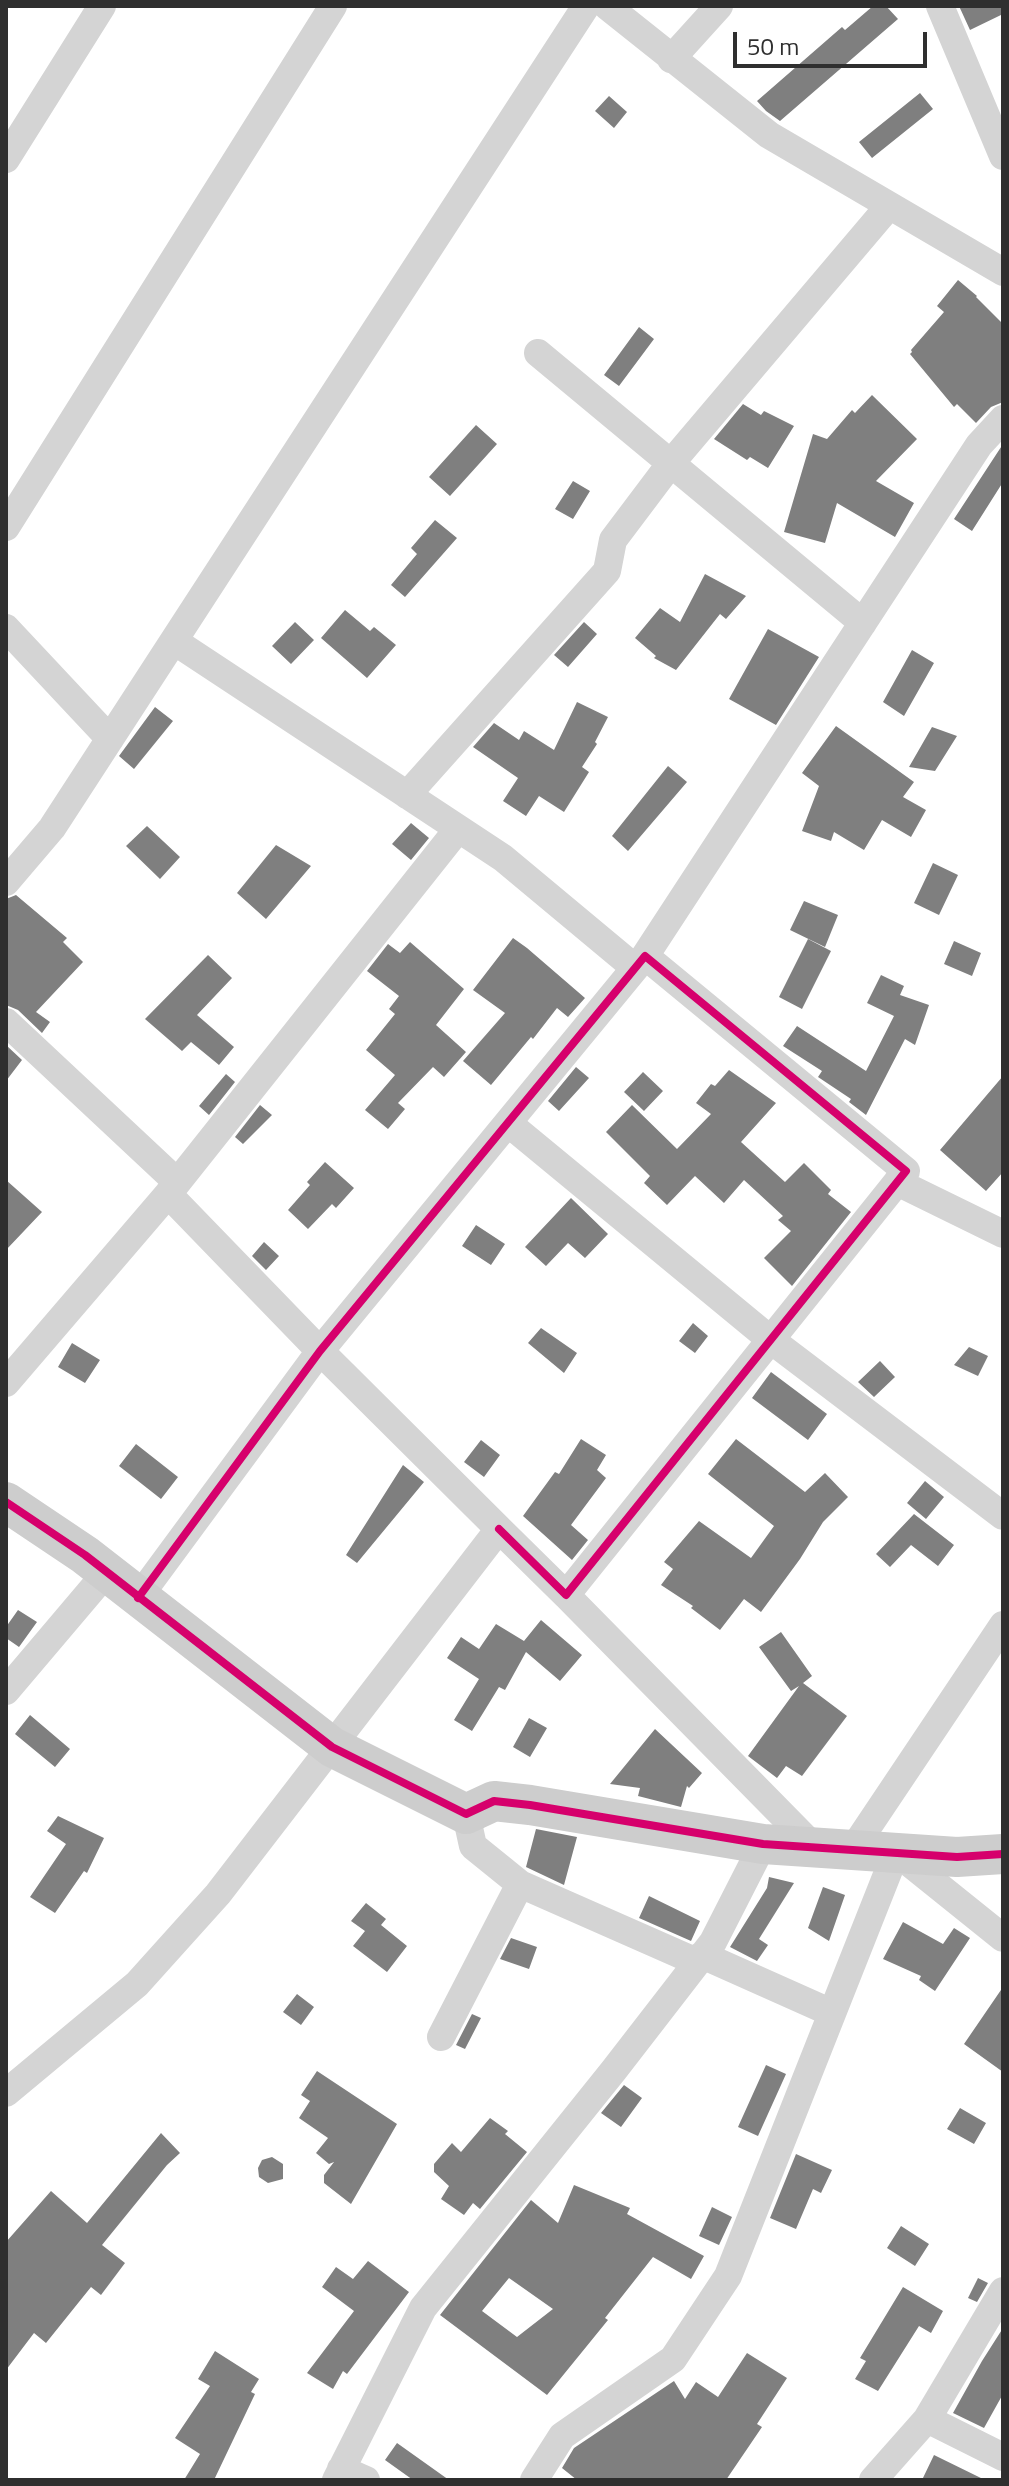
<!DOCTYPE html>
<html>
<head>
<meta charset="utf-8">
<style>
  body { margin:0 }
  #map { position:relative; width:1009px; height:2486px; overflow:hidden; background:#fff; font-family:"Titillium Web",sans-serif }
  canvas { display:block }
  .frame { position:absolute; inset:0; border:8px solid #2f2f2f; pointer-events:none }
  .scale { position:absolute; left:733px; top:32px; width:194px; height:36px; box-sizing:border-box; border:4px solid #2f2f2f; border-top:0; padding-left:10px; font-size:24px; line-height:28px; white-space:nowrap; color:#2f2f2f; -webkit-text-stroke:6px #fff; paint-order:stroke }
</style>
</head>
<body>
<div id="map">
<canvas width="1009" height="2486"></canvas>
<div class="frame"></div>
<div class="scale">50 m</div>
</div>
<script>
const ctx = document.querySelector('canvas').getContext('2d');
ctx.lineJoin = 'round';
function paint(path, color) { ctx.fillStyle = color; ctx.fill(path, 'evenodd'); }
const toPath = rows => new Path2D(rows.map(r => 'M' + r).join(''));
function stroke(path, color, width, dash) { ctx.strokeStyle = color; ctx.lineWidth = width; ctx.lineCap = dash ? 'butt' : 'round'; ctx.setLineDash(dash || []); ctx.stroke(path); }
const building = toPath([
  [873,6,886,6,898,19,780,121,766,111,757,101,842,27,845,30],
  [959,6,1003,6,1003,14,970,30],
  [920,93,933,109,872,158,859,142],
  [609,96,627,112,614,128,595,111],
  [958,280,977,296,976,297,1003,324,1003,402,991,407,976,423,957,404,954,407,910,354,912,352,911,350,944,312,937,306],
  [639,327,654,339,619,386,604,375],
  [872,395,917,439,876,481,914,503,895,537,837,503,825,543,784,532,813,434,827,439,852,410,855,413],
  [743,404,761,415,764,411,794,426,768,468,750,457,747,460,714,439],
  [476,425,497,444,450,496,429,477],
  [1003,444,1003,482,972,531,954,519],
  [573,481,590,491,573,519,555,509],
  [435,520,457,538,405,597,391,585,417,554,411,548],
  [705,574,746,596,726,619,720,614,676,670,654,658,656,656,635,638,660,608,680,622],
  [345,610,370,631,374,627,396,645,367,678,321,638],
  [295,622,314,640,291,664,272,646],
  [584,622,597,634,568,667,554,655],
  [768,629,819,657,776,725,729,699],
  [912,650,934,663,904,716,883,702],
  [577,702,608,717,595,742,597,744,582,767,589,772,564,812,539,796,526,816,503,801,518,778,473,747,494,723,519,740,524,731,554,750],
  [155,707,173,721,134,769,119,756],
  [836,726,914,782,903,797,926,810,911,837,882,820,864,850,834,832,831,841,802,831,819,786,802,773],
  [932,727,957,736,935,771,909,767],
  [668,766,687,782,628,851,612,836],
  [411,823,429,838,411,860,392,844],
  [147,826,180,857,160,879,126,846],
  [276,845,311,866,266,919,237,893],
  [933,863,958,875,939,915,914,903],
  [16,895,67,938,63,942,83,962,36,1012,50,1022,42,1033,18,1010,6,1005,6,899],
  [804,901,838,915,825,947,790,930],
  [513,938,527,948,585,998,568,1017,557,1008,533,1039,531,1037,491,1085,463,1061,505,1013,473,990],
  [808,939,831,951,802,1009,779,997],
  [954,941,981,953,972,976,944,964],
  [410,942,464,989,436,1025,466,1052,444,1077,433,1067,398,1103,405,1109,388,1129,365,1110,395,1075,366,1050,395,1014,389,1009,399,996,367,971,388,944,400,953],
  [208,955,232,978,197,1015,234,1047,219,1065,191,1042,182,1051,145,1019],
  [881,975,904,986,900,995,929,1005,915,1045,905,1039,866,1115,849,1102,851,1099,818,1077,822,1071,783,1046,797,1026,866,1071,894,1016,867,1003],
  [6,1045,22,1060,6,1081],
  [576,1067,589,1078,559,1111,548,1101],
  [729,1070,776,1103,741,1142,785,1182,804,1163,831,1190,828,1194,851,1212,792,1286,764,1258,791,1231,778,1220,783,1216,744,1180,724,1203,695,1176,667,1205,644,1183,650,1176,606,1132,632,1105,677,1149,711,1114,696,1103,711,1084,715,1086],
  [643,1072,663,1091,644,1111,624,1092],
  [226,1074,235,1082,209,1115,199,1106],
  [1003,1076,1003,1172,986,1191,940,1150],
  [260,1105,272,1115,243,1144,235,1137],
  [325,1162,354,1188,336,1208,332,1204,308,1229,288,1210,310,1185,307,1182],
  [6,1180,42,1212,6,1250],
  [571,1198,608,1234,585,1258,568,1243,546,1266,525,1247],
  [476,1225,505,1244,491,1265,462,1246],
  [264,1242,279,1256,266,1270,252,1256],
  [693,1323,708,1336,695,1353,679,1341],
  [541,1328,577,1353,564,1373,528,1343],
  [72,1343,100,1360,85,1383,58,1367],
  [969,1347,988,1356,978,1376,954,1365],
  [880,1361,895,1377,874,1397,858,1382],
  [771,1372,827,1414,808,1440,752,1398],
  [581,1439,606,1455,597,1470,606,1478,571,1525,588,1540,572,1560,523,1516,555,1472,559,1474],
  [736,1439,805,1492,825,1473,848,1497,823,1522,800,1559,761,1612,744,1599,720,1630,691,1608,693,1606,661,1585,673,1569,664,1562,699,1521,751,1558,774,1526,708,1474],
  [481,1440,500,1455,484,1477,464,1462],
  [136,1444,178,1477,161,1499,119,1466],
  [403,1465,424,1482,357,1563,346,1555],
  [925,1481,944,1497,926,1519,907,1503],
  [914,1514,954,1545,938,1566,911,1545,890,1567,876,1554],
  [18,1610,37,1622,19,1647,6,1638,6,1627],
  [541,1620,582,1655,560,1681,526,1652,505,1690,499,1687,472,1731,454,1720,479,1679,447,1658,461,1637,479,1649,496,1624,524,1641],
  [781,1632,812,1676,803,1683,847,1716,802,1776,786,1766,777,1778,748,1756,799,1686,791,1691,759,1647],
  [30,1715,70,1749,55,1767,15,1734],
  [529,1718,547,1728,530,1757,513,1747],
  [655,1729,702,1773,689,1788,687,1786,681,1807,638,1796,640,1788,610,1784],
  [58,1816,104,1838,87,1873,84,1871,55,1913,30,1897,66,1844,47,1831],
  [536,1829,577,1837,564,1885,526,1867],
  [769,1877,794,1883,759,1939,768,1945,757,1961,730,1947,767,1888],
  [823,1887,845,1895,829,1941,808,1928],
  [649,1896,700,1921,691,1941,639,1918],
  [366,1903,386,1919,381,1925,407,1946,387,1972,353,1946,365,1931,351,1921],
  [903,1922,943,1944,954,1928,970,1938,935,1991,919,1980,921,1976,883,1959],
  [511,1938,537,1947,529,1969,500,1959],
  [1003,1987,1003,2072,964,2044],
  [297,1994,314,2007,301,2025,283,2012],
  [472,2014,481,2018,465,2049,456,2045],
  [766,2065,786,2074,758,2136,738,2127],
  [317,2071,397,2124,351,2204,324,2183,324,2175,334,2162,329,2164,316,2153,328,2138,299,2118,310,2101,301,2095],
  [624,2085,642,2098,621,2127,601,2113],
  [960,2108,986,2123,974,2144,947,2129],
  [490,2118,508,2131,505,2134,527,2152,480,2209,473,2203,464,2215,441,2199,449,2186,434,2172,434,2164,452,2143,461,2152],
  [161,2133,180,2153,167,2165,102,2245,125,2263,101,2295,91,2287,46,2343,34,2333,6,2370,6,2242,51,2191,87,2223],
  [796,2154,832,2170,821,2193,813,2189,796,2229,770,2218],
  [272,2157,283,2164,283,2179,268,2183,259,2177,258,2168,262,2160],
  [574,2185,630,2208,627,2214,704,2256,691,2279,653,2257,605,2318,608,2320,547,2395,440,2315,531,2200,558,2223],
  [509,2278,553,2309,517,2337,482,2311],
  [712,2207,732,2217,719,2245,699,2236],
  [901,2226,929,2244,915,2266,887,2248],
  [368,2261,409,2292,347,2374,343,2371,333,2389,307,2373,354,2311,322,2287,336,2267,353,2279],
  [978,2278,988,2283,977,2302,968,2298],
  [903,2287,943,2311,931,2333,919,2326,878,2391,855,2379,866,2361,860,2358],
  [1003,2328,1003,2394,984,2428,953,2413,982,2361],
  [215,2351,259,2379,251,2392,255,2394,214,2480,184,2480,200,2454,175,2438,210,2386,198,2379],
  [747,2353,787,2378,757,2424,762,2427,726,2480,577,2480,562,2468,574,2448,674,2381,685,2399,696,2382,718,2397],
  [397,2443,449,2480,413,2480,385,2460],
  [934,2455,985,2480,922,2480]
]);
const street = toPath([
  [607,6,769,135,1003,272],
  [940,6,1003,156],
  [671,59,719,6],
  [6,159,102,6],
  [538,353,863,623],
  [6,527,333,6],
  [6,628,110,739],
  [174,641,503,858,635,968],
  [407,795,607,571,613,540,671,463,889,206],
  [6,882,52,828,586,6],
  [645,956,979,445,1003,419],
  [6,1022,177,1182],
  [508,1123,771,1340,1003,1516],
  [897,1182,1003,1234],
  [6,1383,168,1194,458,829],
  [566,1595,814,1847],
  [138,1598,320,1351,645,956,906,1171,566,1595,499,1529],
  [6,1691,106,1573],
  [466,1814,473,1846,520,1884,697,1962],
  [853,1849,1003,1625],
  [702,1955,832,2013],
  [441,2037,520,1884],
  [6,2093,137,1984,218,1894,499,1529,320,1351,168,1194],
  [927,2419,1003,2457],
  [341,2469,366,2480],
  [336,2480,423,2308,614,2070,713,1942,763,1844],
  [534,2480,562,2436,673,2359,728,2276,896,1852,1003,1938],
  [873,2480,927,2419,1003,2291]
]);
const secondary = toPath([
  [6,1502,85,1555,332,1747,466,1814,494,1801,530,1805,763,1844,957,1857,1003,1854]
]);
const cycleway = toPath([
  [6,1502,85,1555,332,1747,466,1814,494,1801,530,1805,763,1844,957,1857,1003,1854],
  [138,1598,320,1351,645,956,906,1171,566,1595,499,1529]
]);
paint(building, '#7f7f7f');
stroke(street, '#d4d4d4', 28);
stroke(secondary, '#cdcdcd', 40);
stroke(cycleway, '#d6006c', 8);
</script>
</body>
</html>
